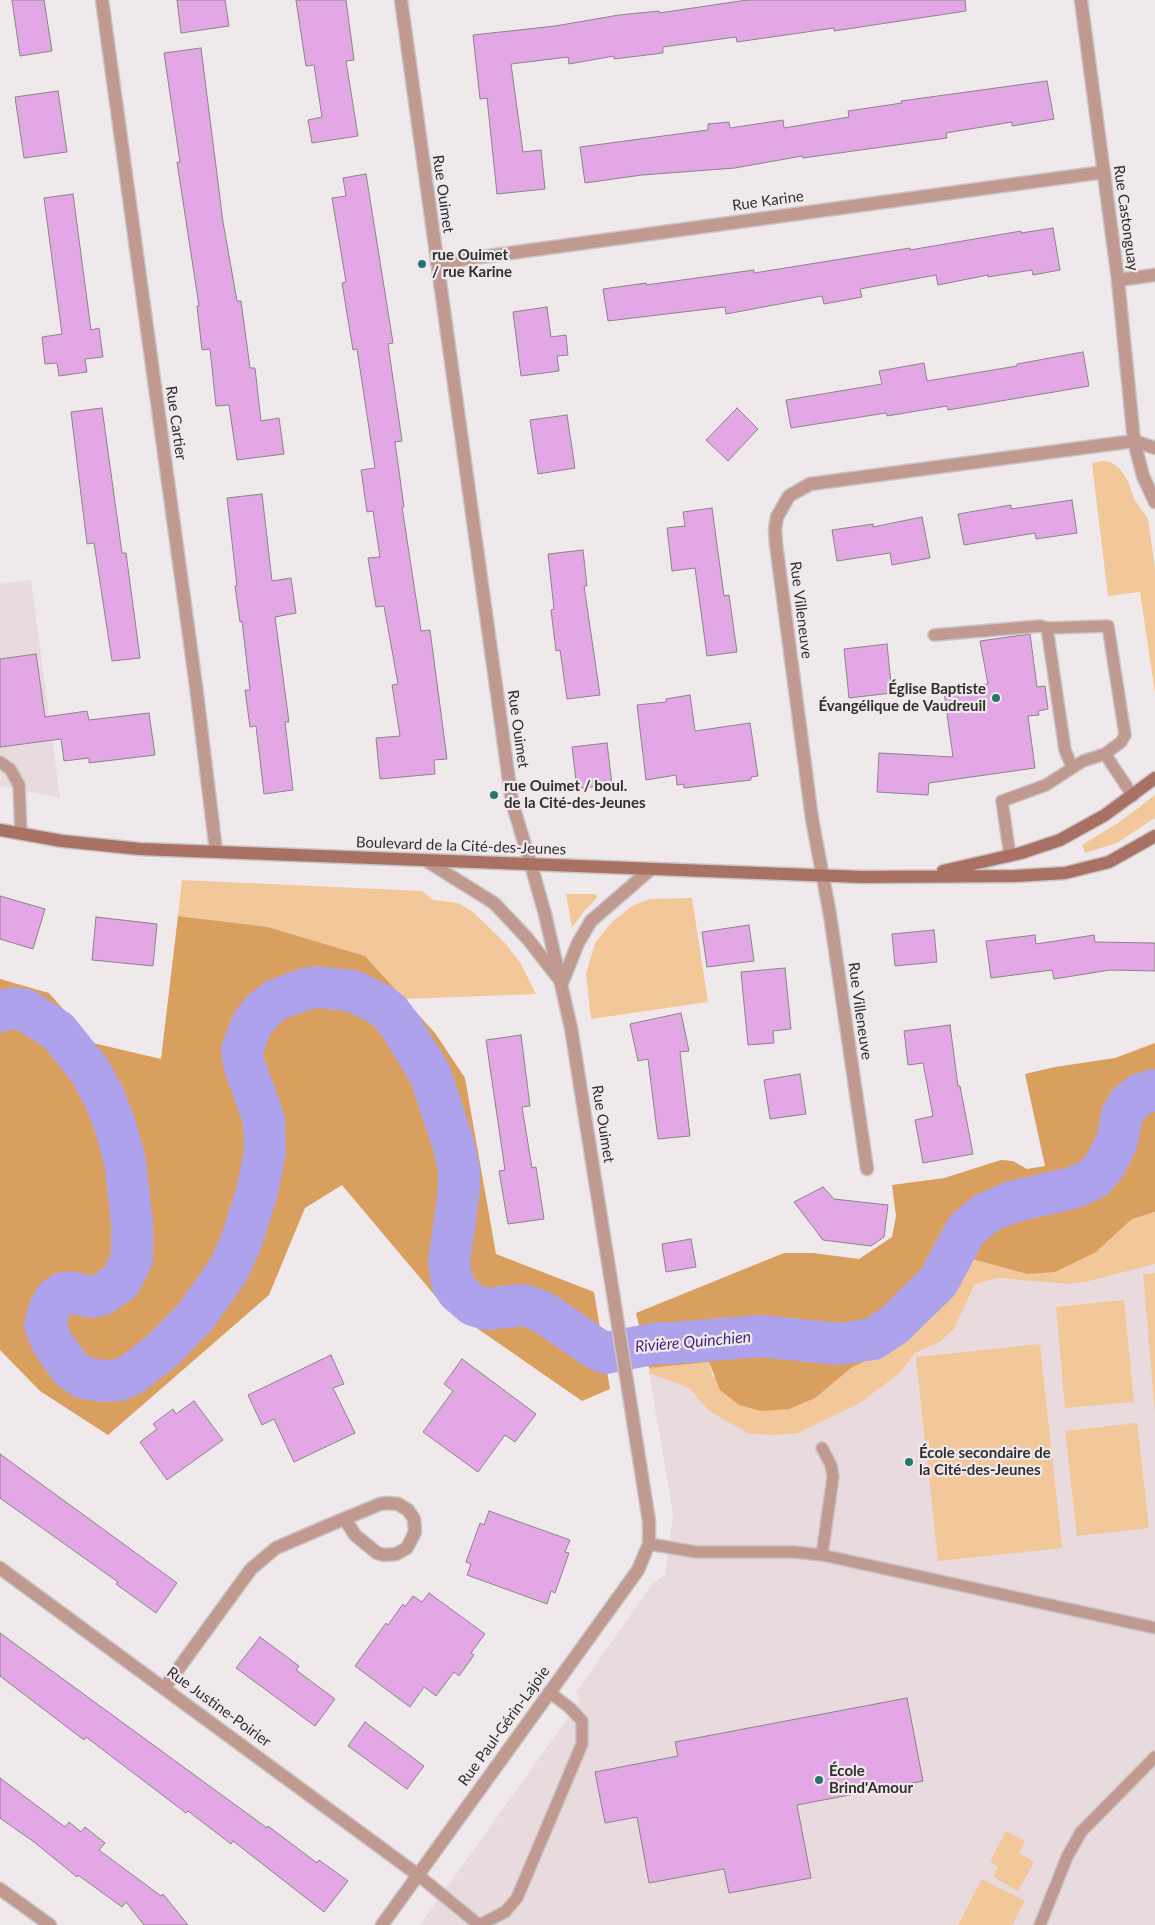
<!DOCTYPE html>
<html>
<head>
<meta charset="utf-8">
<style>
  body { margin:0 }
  canvas { display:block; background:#f0e9eb }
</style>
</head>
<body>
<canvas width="1155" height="1925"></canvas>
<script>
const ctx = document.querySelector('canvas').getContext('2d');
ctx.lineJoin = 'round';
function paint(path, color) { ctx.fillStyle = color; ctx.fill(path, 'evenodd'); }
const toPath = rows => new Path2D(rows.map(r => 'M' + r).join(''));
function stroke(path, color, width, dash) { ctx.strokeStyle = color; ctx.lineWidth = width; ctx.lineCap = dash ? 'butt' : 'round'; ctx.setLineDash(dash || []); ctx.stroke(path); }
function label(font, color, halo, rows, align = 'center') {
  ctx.font = font + ' Lato,sans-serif'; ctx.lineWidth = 4.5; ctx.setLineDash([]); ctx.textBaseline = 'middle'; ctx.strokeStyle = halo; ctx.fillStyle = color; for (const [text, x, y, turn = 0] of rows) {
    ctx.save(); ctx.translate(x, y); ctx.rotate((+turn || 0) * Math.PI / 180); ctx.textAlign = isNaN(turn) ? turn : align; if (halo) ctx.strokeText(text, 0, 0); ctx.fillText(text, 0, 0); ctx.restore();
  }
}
const built = toPath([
  [31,580,60,798,0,786,0,584],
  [1155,1264,1155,1925,420,1925,580,1701,576,1692,644,1596,653,1583,665,1575,673,1514,649,1373,689,1388,709,1411,798,1433,860,1403,902,1371,915,1353,941,1341,954,1329,975,1284,998,1278,1068,1284,1085,1282]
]);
const green = toPath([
  [1103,461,1111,462,1120,469,1128,481,1134,499,1148,519,1155,568,1155,693,1140,592,1108,596,1092,463],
  [1155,795,1155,818,1117,843,1085,853,1082,845,1121,821],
  [182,880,422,891,433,900,458,903,473,912,505,943,521,964,536,994,404,999,365,956,268,927,178,916],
  [566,894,596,894,597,898,584,911,572,928],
  [692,898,708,1002,591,1019,586,974,595,943,612,922,632,906,649,899],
  [1155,1212,1155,1264,1085,1282,1068,1284,998,1278,975,1284,954,1329,941,1341,915,1353,902,1371,860,1403,798,1433,774,1435,750,1434,709,1411,689,1388,649,1373,649,1368,709,1362,713,1377,834,1381,852,1366,881,1354,906,1335,922,1321,932,1299,944,1293,972,1259,1027,1274,1096,1252,1132,1219],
  [1155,1273,1155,1411,1143,1274],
  [1124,1300,1134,1402,1065,1408,1056,1307],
  [1040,1344,1062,1548,938,1561,916,1357],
  [1137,1423,1149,1528,1077,1536,1065,1431],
  [1006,1831,1025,1841,1019,1853,1034,1862,1018,1891,993,1877,998,1867,990,1862],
  [982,1879,1025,1901,1012,1925,958,1925]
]);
const forest = toPath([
  [178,916,268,927,365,956,435,1033,465,1078,496,1254,594,1292,610,1389,582,1401,442,1304,342,1185,305,1208,269,1295,108,1435,40,1391,0,1350,0,979,49,993,93,1043,161,1059],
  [1155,1043,1155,1212,1132,1219,1096,1252,1055,1272,1027,1274,972,1259,970,1267,960,1279,944,1293,932,1299,922,1321,906,1335,881,1354,852,1367,815,1398,789,1409,761,1411,739,1405,720,1390,709,1362,649,1368,636,1313,784,1253,813,1253,859,1259,892,1237,896,1216,892,1185,944,1178,1001,1160,1013,1161,1027,1169,1045,1166,1025,1074,1055,1067,1115,1058]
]);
const river = toPath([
  [0,1011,15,1008,25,1010,58,1031,90,1071,104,1097,115,1125,125,1161,132,1224,132,1259,120,1282,101,1295,91,1297,71,1292,63,1293,56,1298,50,1308,45,1325,53,1344,71,1369,84,1378,104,1381,120,1380,132,1374,163,1350,195,1317,228,1271,241,1242,257,1192,265,1152,264,1120,244,1064,242,1050,252,1024,262,1011,276,1000,305,989,317,987,353,991,379,1004,390,1012,402,1028,430,1074,453,1143,459,1171,459,1191,449,1262,452,1283,458,1292,473,1305,486,1309,523,1305,533,1308,546,1314,595,1348,606,1353,658,1343,673,1343,760,1336,839,1344,873,1339,894,1325,938,1282,966,1230,986,1213,1012,1202,1072,1188,1093,1179,1105,1165,1117,1141,1122,1115,1129,1103,1141,1094,1155,1090]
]);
const building = toPath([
  [12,0,44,0,52,51,20,56,12,0],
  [177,0,225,0,229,26,181,33,177,0],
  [296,0,346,0,354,60,346,61,358,136,312,143,308,120,322,117,314,65,306,66,296,0],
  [747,0,965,0,966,11,834,31,834,28,737,42,736,37,663,47,663,53,614,59,614,56,569,64,568,57,511,64,523,152,541,150,545,189,497,194,487,98,480,99,473,35,555,26,619,15,659,11,659,13,747,0],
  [201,48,223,222,237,301,241,301,250,368,255,368,261,421,279,418,284,454,237,460,229,405,216,406,210,349,202,350,197,306,199,306,177,162,180,162,164,53,201,48],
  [1047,81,1054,119,1012,126,1012,122,946,133,947,138,803,158,802,156,735,168,642,175,585,183,580,147,708,130,708,124,729,122,730,128,783,120,784,128,849,117,848,111,902,103,901,101,1047,81],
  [58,91,67,152,24,158,15,97,58,91],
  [366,174,393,343,388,344,402,441,395,442,404,507,402,507,421,631,430,630,447,759,434,760,435,774,380,779,376,738,400,736,392,685,398,684,384,606,376,607,368,558,380,557,373,511,367,512,361,470,375,468,357,349,353,350,342,283,346,282,332,198,346,196,343,178,366,174],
  [73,194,91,330,99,328,103,357,85,359,87,372,59,376,57,363,45,364,42,337,62,334,44,198,73,194],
  [1053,228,1060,270,1033,275,1032,270,988,277,988,275,938,285,936,275,860,289,862,297,824,304,822,296,726,314,725,307,608,321,603,289,646,283,646,285,754,270,754,273,910,248,910,250,1021,231,1021,233,1053,228],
  [547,307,551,337,566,335,568,355,557,356,559,371,521,376,513,312,547,307],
  [1083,352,1089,386,948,410,947,406,887,416,886,413,791,428,786,400,882,384,879,371,924,363,927,381,1017,366,1017,364,1083,352],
  [102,408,122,553,126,553,140,658,112,661,94,543,87,544,71,412,102,408],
  [737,408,758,429,728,461,706,440,737,408],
  [567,415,575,468,538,474,530,420,567,415],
  [262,494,272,581,291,578,296,613,275,617,289,722,285,722,293,790,264,794,256,726,250,727,245,690,250,690,242,621,240,622,235,586,237,586,227,498,262,494],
  [1072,500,1077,533,1036,539,1035,533,964,545,958,514,1011,505,1011,509,1072,500],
  [712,508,724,596,729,595,737,652,707,656,695,568,672,571,667,528,685,526,683,512,712,508],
  [922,517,930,558,892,565,890,553,837,561,832,530,873,524,873,527,922,517],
  [583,550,587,586,584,586,600,695,567,699,560,650,556,651,551,610,554,609,548,554,583,550],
  [1030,634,1037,687,1045,686,1048,709,1038,711,1039,715,1028,716,1035,768,929,783,928,795,877,792,879,753,953,757,944,692,988,684,980,641,1030,634],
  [887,644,892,693,849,698,844,649,887,644],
  [36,654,45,717,87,711,89,720,149,713,155,755,89,763,89,758,64,761,61,739,0,747,0,659,36,654],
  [690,695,695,731,750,723,758,776,751,777,751,780,684,788,684,784,677,785,676,775,646,780,637,705,666,702,666,699,690,695],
  [607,743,612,784,577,789,572,747,607,743],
  [0,896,45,909,33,949,0,939,0,896],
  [96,917,157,924,153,966,92,960,96,917],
  [749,925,754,961,707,967,702,932,749,925],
  [934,930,937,962,895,966,892,934,934,930],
  [1035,935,1036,944,1094,935,1095,942,1155,943,1155,971,1110,970,1054,979,1052,970,991,978,986,941,1035,935],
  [785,968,791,1029,773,1031,774,1043,748,1045,741,972,785,968],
  [681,1013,689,1051,680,1052,690,1136,658,1139,648,1059,638,1061,630,1024,681,1013],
  [950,1025,958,1086,960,1086,973,1154,923,1163,915,1120,933,1116,923,1063,908,1065,904,1031,950,1025],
  [521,1035,530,1106,522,1107,532,1168,536,1167,544,1219,508,1224,499,1171,505,1170,486,1040,521,1035],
  [800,1074,806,1114,770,1119,764,1080,800,1074],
  [823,1187,834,1199,888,1205,884,1237,871,1246,823,1240,794,1202,823,1187],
  [691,1239,696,1267,666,1272,662,1244,691,1239],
  [331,1355,344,1384,333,1388,355,1433,294,1462,274,1419,262,1425,248,1395,331,1355],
  [462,1359,536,1414,515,1442,505,1435,478,1472,423,1432,453,1391,444,1384,462,1359],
  [194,1401,223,1440,167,1480,140,1442,157,1429,153,1424,173,1409,176,1414,194,1401],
  [0,1454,177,1583,156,1613,116,1584,118,1582,0,1498,0,1454],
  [489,1511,570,1540,565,1552,569,1553,555,1593,551,1591,547,1604,467,1575,471,1564,466,1562,480,1523,484,1525,489,1511],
  [429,1593,485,1634,471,1653,474,1655,459,1676,454,1672,436,1696,424,1687,410,1707,355,1666,386,1623,388,1625,403,1604,405,1607,413,1596,422,1602,429,1593],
  [0,1633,267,1828,268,1826,317,1863,319,1860,348,1881,324,1912,233,1841,231,1844,188,1811,186,1813,86,1737,84,1740,0,1676,0,1633],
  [260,1637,299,1666,296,1670,335,1699,315,1726,236,1668,260,1637],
  [907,1698,923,1781,797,1805,811,1878,729,1893,724,1869,649,1883,637,1817,605,1823,595,1772,678,1756,675,1742,907,1698],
  [365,1722,424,1766,407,1789,348,1746,365,1722],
  [0,1778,65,1827,69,1822,81,1832,85,1827,105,1843,99,1850,161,1896,163,1894,188,1925,144,1925,126,1902,122,1907,78,1875,77,1877,34,1842,0,1818,0,1778]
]);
const service = toPath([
  [934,635,1040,626,1047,628],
  [1105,754,1133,796],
  [0,762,10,769,19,785,21,834],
  [1010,856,1002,801,1046,785,1083,761,1105,754,1121,742,1125,735,1108,626,1047,628,1065,750,1072,767],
  [649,1544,696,1552,794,1552,822,1555,1155,1628],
  [822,1555,833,1477,831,1465,822,1448],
  [418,1875,479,1925],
  [479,1925,505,1912,517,1898,582,1744,582,1721,570,1708,549,1692],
  [1040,1925,1067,1857,1081,1832,1155,1757]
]);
const minor = toPath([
  [102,0,196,686,216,851],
  [401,0,512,802,531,865],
  [1081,0,1118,280,1134,441,1143,476,1155,502],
  [437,263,1104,172],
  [1118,280,1155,275],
  [867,1169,830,915,812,819,776,544,775,529,777,517,789,496,810,484,1134,441,1155,448],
  [0,1568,418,1875],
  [165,1687,251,1569,276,1548,327,1526,380,1504,387,1503,398,1504,408,1510,414,1519,415,1532,407,1548,396,1554,384,1555,377,1553,355,1535,345,1519],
  [0,1889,50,1925]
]);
const tertiary = toPath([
  [425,860,494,903,527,938,559,979],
  [562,983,578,943,591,921,651,869],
  [382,1925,638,1570,649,1544,649,1521,571,1028,545,914,531,865]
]);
const secondary = toPath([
  [0,830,62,841,140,849,862,877,1015,876,1065,873,1109,862,1155,836],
  [943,871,1021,853,1060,840,1105,815,1155,778]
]);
const markers = [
  [422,264,5,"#2a736f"],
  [996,698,5,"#2a736f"],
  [494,795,5,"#2a736f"],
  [909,1462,5,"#2a736f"],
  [819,1780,5,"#2a736f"]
];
const streetNames = [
  ["Rue Ouimet",443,194,82],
  ["Rue Karine",768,201,-8],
  ["Rue Castonguay",1126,218,82],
  ["Rue Cartier",176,423,82],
  ["Rue Villeneuve",801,610,83],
  ["Rue Ouimet",518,729,82],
  ["Boulevard de la Cité-des-Jeunes",461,846,2],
  ["Rue Villeneuve",860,1011,82],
  ["Rue Ouimet",603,1124,81],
  ["Rue Justine-Poirier",219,1707,36],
  ["Rue Paul-Gérin-Lajoie",504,1726,-54]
];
const poiNames = [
  ["rue Ouimet",432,255],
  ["/ rue Karine",432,272],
  ["Église Baptiste",986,689,"right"],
  ["Évangélique de Vaudreuil",986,706,"right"],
  ["rue Ouimet / boul.",504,786],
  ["de la Cité-des-Jeunes",504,803],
  ["École secondaire de",919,1453],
  ["la Cité-des-Jeunes",919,1470],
  ["École",829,1771],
  ["Brind'Amour",829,1788]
];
const waterNames = [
  ["Rivière Quinchien",693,1342,-5]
];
paint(built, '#e9dade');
paint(green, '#f2c79a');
paint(forest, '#d89f5e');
stroke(river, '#afa2ed', 42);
paint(building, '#e2a7e4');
stroke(building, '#898589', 1);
stroke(service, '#cac4c5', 14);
stroke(minor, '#cac4c5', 15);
stroke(tertiary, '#cac4c5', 15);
stroke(secondary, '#cac4c5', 15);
stroke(service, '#c09990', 11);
stroke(minor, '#c09990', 12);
stroke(tertiary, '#c09990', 12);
stroke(secondary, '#a87164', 12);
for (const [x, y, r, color] of markers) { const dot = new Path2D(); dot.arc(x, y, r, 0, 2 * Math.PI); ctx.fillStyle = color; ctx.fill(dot); stroke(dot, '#f0e9eb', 2); }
label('15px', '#312f2f', '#f0e9eb', streetNames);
label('bold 15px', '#312f2f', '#f0e9eb', poiNames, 'left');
label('italic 16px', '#432a80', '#f0e9eb', waterNames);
</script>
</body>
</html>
